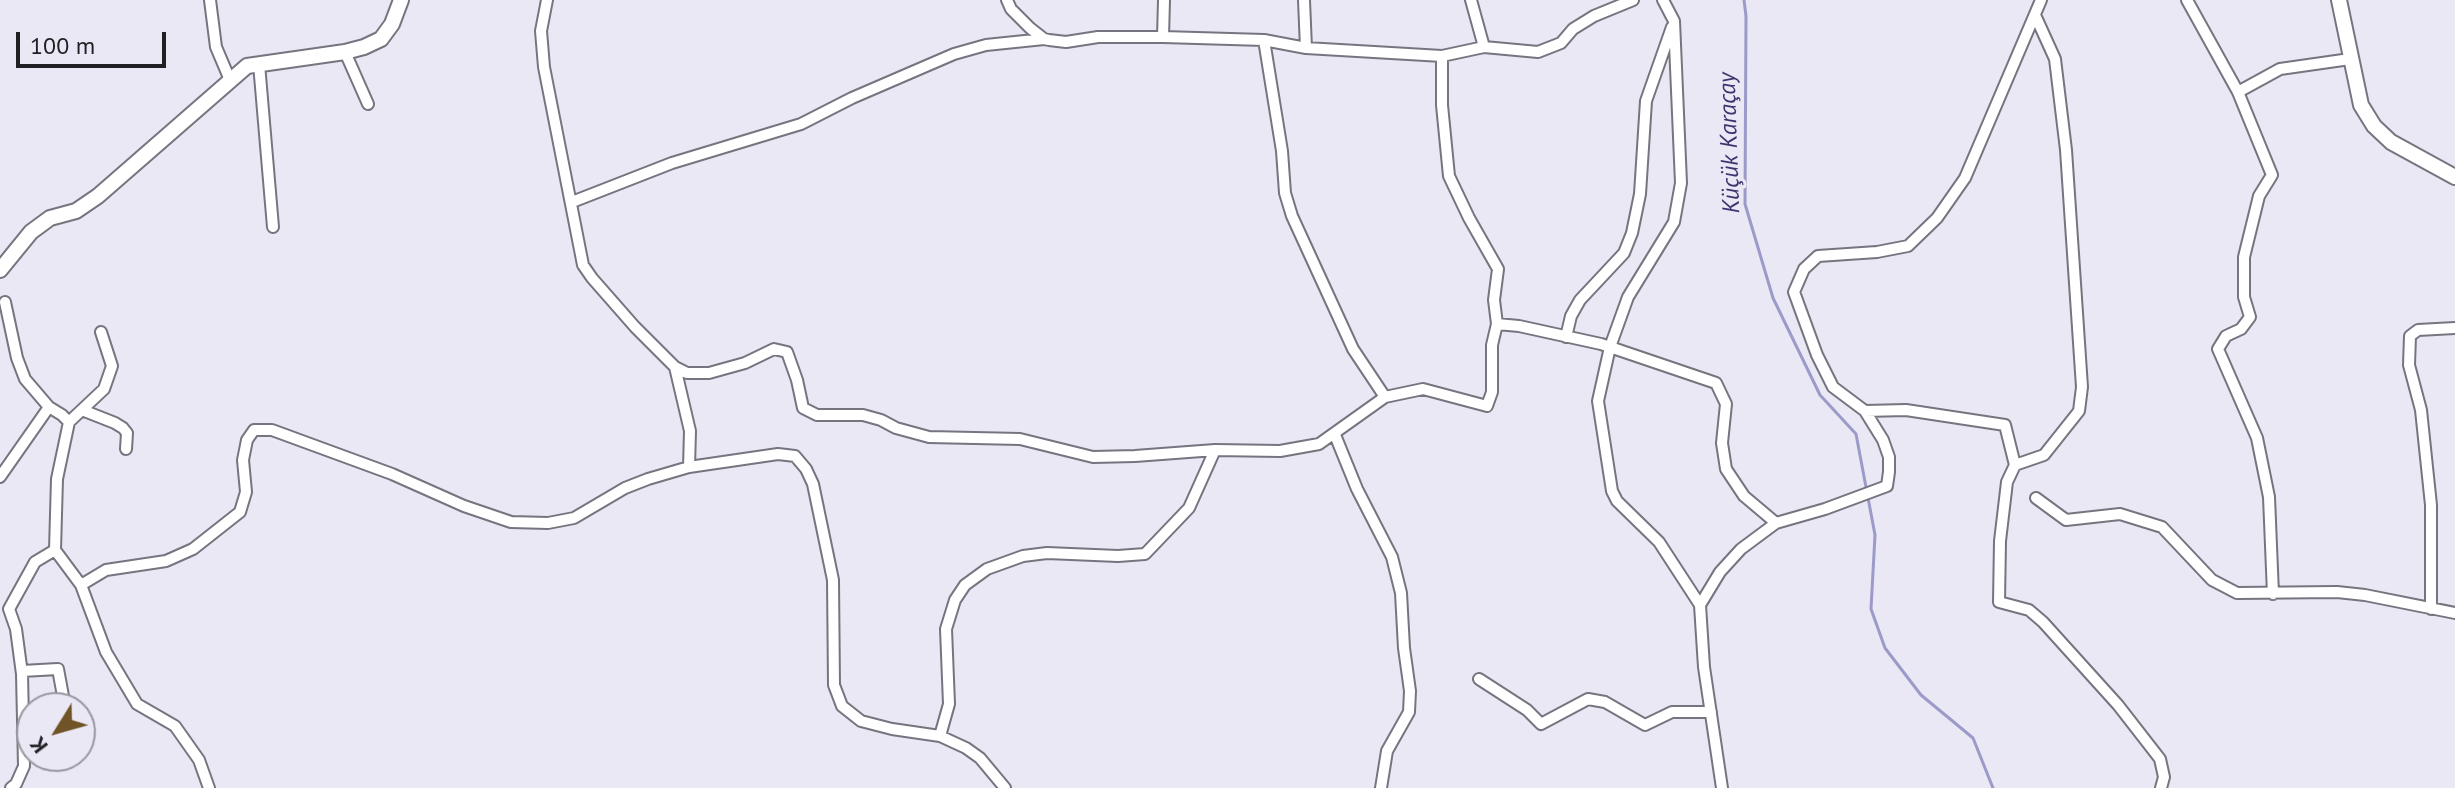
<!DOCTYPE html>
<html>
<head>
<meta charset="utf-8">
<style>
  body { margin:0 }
  #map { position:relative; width:2455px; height:788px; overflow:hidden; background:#e9e8f4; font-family:"PT Sans",sans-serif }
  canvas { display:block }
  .north { position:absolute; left:16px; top:692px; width:80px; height:80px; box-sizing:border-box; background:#e9e8f4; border:2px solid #9998a1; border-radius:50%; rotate:233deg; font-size:22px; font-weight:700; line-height:32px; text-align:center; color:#202024 }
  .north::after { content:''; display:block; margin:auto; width:28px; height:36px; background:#705427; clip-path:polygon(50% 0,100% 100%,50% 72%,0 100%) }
  .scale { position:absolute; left:16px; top:32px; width:150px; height:36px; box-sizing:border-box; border:4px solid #202024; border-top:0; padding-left:10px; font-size:24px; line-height:28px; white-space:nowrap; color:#202024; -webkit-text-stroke:6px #e9e8f4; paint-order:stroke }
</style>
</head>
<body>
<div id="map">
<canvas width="2455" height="788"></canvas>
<div class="north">K</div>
<div class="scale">100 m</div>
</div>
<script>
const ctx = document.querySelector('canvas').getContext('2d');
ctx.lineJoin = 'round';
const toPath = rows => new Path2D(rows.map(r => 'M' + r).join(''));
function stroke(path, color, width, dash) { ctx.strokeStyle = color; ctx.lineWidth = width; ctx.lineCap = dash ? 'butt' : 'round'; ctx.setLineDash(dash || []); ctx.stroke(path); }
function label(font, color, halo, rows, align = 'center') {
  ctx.font = font + ' "PT Sans",sans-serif'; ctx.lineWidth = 6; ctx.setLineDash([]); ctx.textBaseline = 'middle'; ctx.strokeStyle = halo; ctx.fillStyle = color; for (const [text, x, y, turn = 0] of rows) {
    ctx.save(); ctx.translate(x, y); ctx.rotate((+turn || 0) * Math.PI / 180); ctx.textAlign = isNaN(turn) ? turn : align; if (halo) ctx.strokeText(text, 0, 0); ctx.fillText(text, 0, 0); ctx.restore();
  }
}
const stream = toPath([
  [1744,0,1746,16,1745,204,1773,298,1820,395,1856,434,1875,535,1871,609,1885,648,1921,695,1973,738,1993,788]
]);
const street = toPath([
  [210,0,216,47,230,80],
  [547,0,541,31,544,67,583,265,592,278,635,327,675,367,687,373,709,373,745,363,774,349,787,352,797,380,803,408,817,415,863,415,881,420,896,428,929,437,1020,439,1093,457,1135,456,1215,450,1280,451,1319,444,1385,397,1423,389,1487,406,1492,392,1492,345,1497,324,1519,326,1601,344,1716,383,1726,404,1722,443,1726,469,1744,496,1776,523],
  [1007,0,1011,9,1030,28,1044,39,1049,40,1066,42,1098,37,1163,37,1264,40,1306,48,1442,56,1484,47,1538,52,1561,43,1573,29,1594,16,1633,0],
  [1304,0,1306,48],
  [1471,0,1484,47],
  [1663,0,1674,21,1681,183,1674,222,1628,297,1610,347,1598,401,1612,491,1617,501,1659,542,1700,605],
  [2187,0,2238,92,2272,175,2259,196,2244,257,2244,297,2250,317,2241,329,2226,336,2218,349,2257,438,2269,497,2273,594],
  [1163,37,1164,0],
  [1264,40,1282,151,1285,193,1292,216,1353,349,1385,397],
  [345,52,368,104],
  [1442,56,1442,105,1449,176,1469,218,1498,269,1494,300,1497,324],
  [259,64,273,227],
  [2238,92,2280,69,2350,59],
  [572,202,672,163,801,124,852,98,954,54,986,45,1044,39],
  [5,302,17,358,25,379,49,407,62,415,69,422,57,479,55,550,81,585,106,652,137,704,175,726,199,760,209,788],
  [1566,337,1571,316,1580,300,1624,253,1632,233,1640,194,1646,101,1672,27],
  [675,367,690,431,689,467],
  [82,410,115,423,123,428,127,433,126,449],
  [1865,411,1906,410,2005,425,2015,465,2007,482,2000,541,1999,602,2029,610,2043,622,2118,705,2160,759,2164,777,2161,788],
  [69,422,104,389,112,366,101,332],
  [1335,435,1357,489,1392,557,1401,593,1404,648,1410,691,1409,712,1387,751,1381,788],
  [2015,465,2044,455,2079,411,2082,387,2066,150,2055,59,2035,15],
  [0,477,49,407],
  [2036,498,2066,520,2120,514,2162,527,2212,580,2237,593,2337,592,2365,595,2455,613],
  [81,585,106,570,166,561,193,549,240,512,246,492,243,460,247,440,254,430,272,430,392,474,464,506,511,522,548,523,574,518,625,488,648,479,689,467,778,454,795,456,806,469,813,484,833,580,834,685,842,706,861,721,892,729,940,736,966,748,980,758,1005,788],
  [2431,609,2431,505,2421,410,2409,365,2410,336,2418,330,2455,328],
  [22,671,58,669,63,696],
  [1479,679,1527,710,1541,724,1588,699,1605,702,1645,725,1672,712,1711,712],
  [940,736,949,704,946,629,955,600,965,585,987,569,1023,556,1047,553,1118,556,1145,554,1189,508,1215,450],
  [11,788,16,784,24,766,22,674,16,629,9,609,35,562,55,550],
  [1722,788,1704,667,1700,605,1720,572,1741,549,1776,523,1825,509,1887,486,1889,472,1889,457,1883,440,1865,411,1833,387,1817,355,1794,292,1804,269,1818,256,1877,252,1908,246,1937,218,1965,178,2041,0]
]);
const secondary = toPath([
  [2339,0,2361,105,2374,126,2391,142,2455,177],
  [0,270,31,232,50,218,76,211,98,196,247,66,345,52,364,47,381,39,392,24,401,0]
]);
const waterNames = [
  ["Küçük Karaçay",1730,143,-92]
];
stroke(stream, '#9c9ac8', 3);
stroke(street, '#75757f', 14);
stroke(secondary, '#75757f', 18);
stroke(street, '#fff', 10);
stroke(secondary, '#fff', 14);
label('italic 24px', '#3c346e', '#e9e8f4', waterNames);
</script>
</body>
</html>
